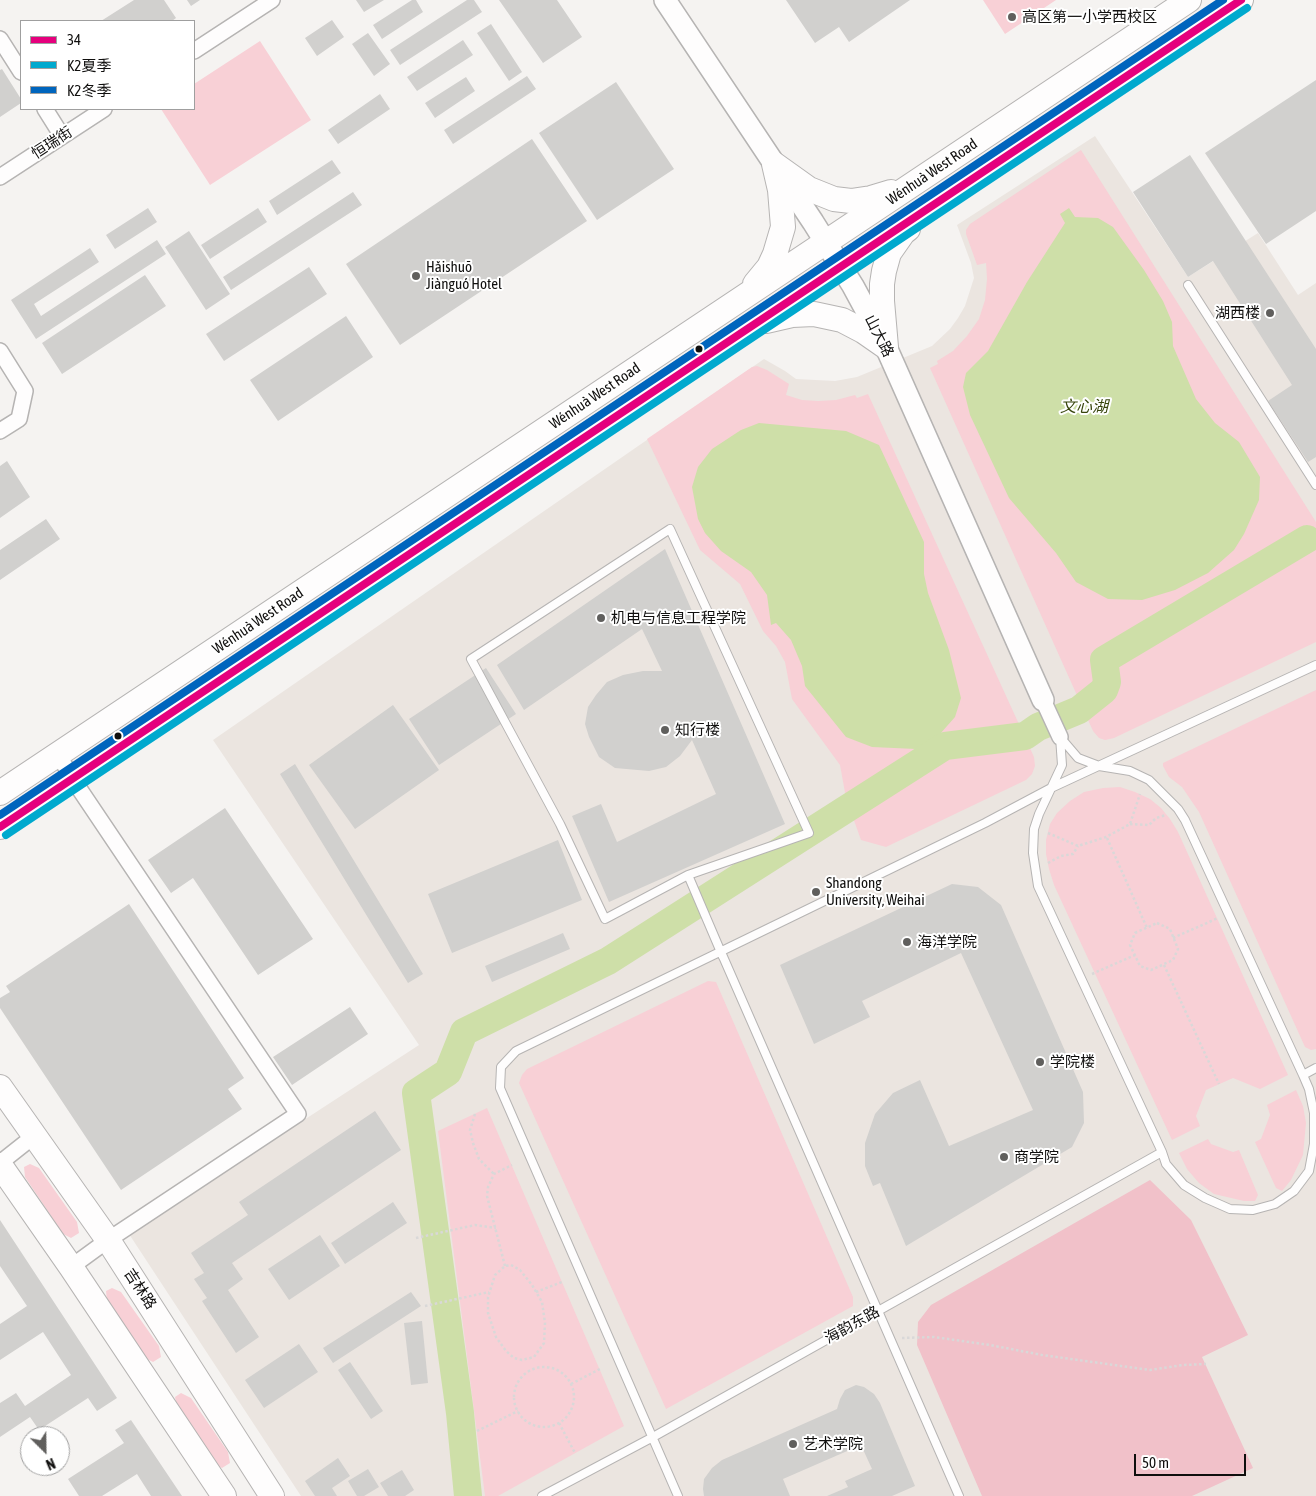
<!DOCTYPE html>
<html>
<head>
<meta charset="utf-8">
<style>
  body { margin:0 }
  #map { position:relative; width:1316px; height:1496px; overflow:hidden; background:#f5f3f1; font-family:"Asap Condensed","Noto Sans SC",sans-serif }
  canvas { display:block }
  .legend { position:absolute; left:20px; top:20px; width:175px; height:90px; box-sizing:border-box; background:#fff; border:1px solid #9f9f9f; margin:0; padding:6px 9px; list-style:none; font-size:15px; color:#100f0e }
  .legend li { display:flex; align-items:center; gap:10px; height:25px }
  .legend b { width:25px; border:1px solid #9f9f9f }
  .north { position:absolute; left:20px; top:1426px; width:50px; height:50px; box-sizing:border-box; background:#fff; border:1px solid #9f9f9f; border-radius:50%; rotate:157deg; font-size:14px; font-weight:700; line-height:20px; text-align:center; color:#100f0e }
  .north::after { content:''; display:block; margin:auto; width:18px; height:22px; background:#605f5d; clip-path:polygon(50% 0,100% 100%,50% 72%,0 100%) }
  .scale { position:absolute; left:1134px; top:1454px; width:112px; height:22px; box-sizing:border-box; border:2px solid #100f0e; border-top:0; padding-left:6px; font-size:15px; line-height:18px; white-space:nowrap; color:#100f0e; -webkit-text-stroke:4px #fff; paint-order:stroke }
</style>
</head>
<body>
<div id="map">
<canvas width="1316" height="1496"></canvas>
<ul class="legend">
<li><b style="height:6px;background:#e5007d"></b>34</li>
<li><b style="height:6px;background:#00a9ce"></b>K2夏季</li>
<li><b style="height:6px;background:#0065bd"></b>K2冬季</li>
</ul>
<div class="north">N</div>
<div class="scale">50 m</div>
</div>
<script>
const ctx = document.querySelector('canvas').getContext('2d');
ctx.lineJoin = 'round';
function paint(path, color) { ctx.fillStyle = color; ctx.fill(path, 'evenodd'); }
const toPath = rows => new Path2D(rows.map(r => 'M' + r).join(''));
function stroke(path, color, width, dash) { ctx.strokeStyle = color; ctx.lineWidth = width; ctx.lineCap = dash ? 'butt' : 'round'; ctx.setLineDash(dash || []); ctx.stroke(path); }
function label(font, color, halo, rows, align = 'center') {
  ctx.font = font + ' "Asap Condensed","Noto Sans SC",sans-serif'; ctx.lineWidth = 4; ctx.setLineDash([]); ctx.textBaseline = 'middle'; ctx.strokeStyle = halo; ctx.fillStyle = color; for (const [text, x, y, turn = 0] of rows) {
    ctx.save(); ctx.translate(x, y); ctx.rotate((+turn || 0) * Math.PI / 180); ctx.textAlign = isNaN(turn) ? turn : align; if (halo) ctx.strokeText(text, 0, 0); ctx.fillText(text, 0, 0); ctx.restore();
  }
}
const built = toPath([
  [1095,136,1188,277,1258,233,1298,295,1316,283,1316,1496,301,1496,129,1234,419,1045,213,740,764,359,785,371,796,379,835,381,857,377,932,346,950,329,958,318,965,306,974,278,971,263,957,225]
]);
const green = toPath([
  [983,0,1056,0,1005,34],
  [260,41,311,120,210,185,161,109,194,109,194,84],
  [1081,150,1316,522,1316,642,1114,738,1105,740,1099,738,1093,731,930,368,938,364,937,361,953,351,967,336,979,319,985,300,987,279,986,263,977,265,966,234,966,230,970,224],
  [757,366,767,370,789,384,786,395,802,400,818,401,836,400,855,395,857,398,868,394,1034,757,1035,766,1032,774,1026,780,886,847,861,840,846,798,840,765,792,699,785,662,776,646,763,631,740,584,700,550,647,439,752,367],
  [1316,690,1316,1049,1311,1050,1305,1047,1199,812,1182,787,1169,777,1163,766,1163,763],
  [1120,787,1135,792,1150,799,1161,808,1170,819,1178,832,1288,1075,1260,1089,1233,1078,1206,1090,1196,1116,1200,1126,1172,1140,1054,885,1049,869,1046,854,1046,840,1050,824,1057,813,1070,801,1084,792,1103,788],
  [708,981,716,982,853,1297,853,1306,666,1409,519,1083,522,1075,527,1069],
  [1296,1090,1303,1106,1306,1123,1303,1155,1291,1180,1282,1191,1276,1188,1255,1142,1261,1139,1270,1115,1267,1105],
  [487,1108,624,1426,498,1496,485,1496,438,1131],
  [1208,1139,1211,1144,1233,1152,1239,1150,1258,1195,1255,1201,1244,1201,1214,1194,1199,1183,1187,1169,1179,1153],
  [30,1164,39,1168,77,1222,79,1233,71,1238,63,1234,25,1177,24,1167],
  [112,1288,121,1292,159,1346,161,1357,153,1362,145,1358,107,1301,106,1291],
  [181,1393,191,1398,228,1452,230,1463,222,1468,214,1464,177,1407,175,1397]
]);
const forest = toPath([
  [1150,1180,1191,1220,1248,1335,1202,1357,1253,1468,1192,1496,982,1496,917,1345,918,1322,931,1305]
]);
const water = toPath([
  [1069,208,1075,217,1098,218,1113,227,1144,270,1163,301,1172,322,1173,346,1196,399,1215,423,1239,442,1260,477,1259,500,1244,534,1234,550,1208,573,1175,590,1142,600,1108,599,1076,582,1056,553,1009,498,970,415,963,387,966,373,988,351,1027,282,1065,223,1060,214],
  [759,423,846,431,879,445,924,542,924,574,928,593,949,650,961,698,955,717,932,743,916,749,872,747,846,737,805,686,802,666,791,640,776,623,771,625,767,595,751,572,721,551,705,533,698,519,692,487,698,467,712,449,741,430]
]);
const river = toPath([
  [468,1496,460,1413,416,1093,448,1072,464,1032,608,961,945,746,1025,736,1038,727,1079,710,1104,690,1107,682,1104,660,1307,539]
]);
const building = toPath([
  [134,0,164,0,176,18,172,21,101,21],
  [187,0,200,0,191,6],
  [356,0,384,0,364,12],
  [412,0,416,0,423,12,382,39,373,25],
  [467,0,474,0,482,12,400,65,390,50],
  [499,0,557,0,582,37,543,63],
  [786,0,910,0,849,42,839,27,815,43],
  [332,20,344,37,317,56,305,38],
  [491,24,522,72,509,81,477,33],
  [368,33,390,64,374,76,352,44],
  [463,40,473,55,417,91,407,77],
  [2,69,21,99,21,103,0,117,0,70],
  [527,76,536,89,453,144,444,130],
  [466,77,475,91,435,118,425,103],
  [1316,80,1316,211,1266,244,1205,153],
  [616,82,674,169,597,220,539,133],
  [380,94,390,109,338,144,328,130],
  [532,139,587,221,400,345,346,264],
  [1190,155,1316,349,1316,457,1308,462,1268,401,1292,385,1213,261,1188,277,1133,192],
  [332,160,341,173,277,215,269,201],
  [353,192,362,205,231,290,223,277],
  [148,208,157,222,115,249,106,235],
  [258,208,267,222,210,259,201,245],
  [189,231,230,294,206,310,165,247],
  [157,240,166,254,36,339,11,300,90,248,99,262,34,304,41,316],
  [309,267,327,294,224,361,206,334],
  [145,275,166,306,62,374,42,343],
  [346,316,373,357,278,421,250,380],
  [7,461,30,497,0,518,0,466],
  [46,519,60,539,0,580,0,550],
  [665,549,785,824,609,902,572,816,601,804,617,842,716,794,692,740,680,756,666,767,649,771,615,768,599,757,589,737,585,724,588,707,596,695,607,682,623,675,643,671,662,671,642,629,524,710,497,665],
  [486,668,516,714,439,765,409,719],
  [393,705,439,770,355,829,309,765],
  [295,764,423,974,408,983,280,774],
  [225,808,313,939,258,975,193,878,171,893,148,860],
  [558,840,582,900,452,953,428,894],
  [952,884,978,887,1001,905,1083,1092,1084,1123,1072,1147,906,1246,880,1183,873,1186,865,1166,865,1143,875,1114,893,1093,920,1080,949,1146,1033,1110,961,953,862,1001,870,1017,814,1044,780,965],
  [129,904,244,1078,228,1089,242,1109,121,1190,0,1008,0,998,10,992,6,986],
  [563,933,570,949,492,982,485,966],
  [350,1007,368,1034,292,1085,273,1057],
  [375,1111,401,1150,232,1263,243,1279,228,1290,259,1337,236,1353,202,1301,207,1298,194,1279,204,1273,191,1253,248,1215,239,1202],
  [393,1202,407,1223,345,1264,331,1243],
  [0,1220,117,1398,97,1411,88,1398,39,1430,30,1417,0,1437,0,1403,16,1393,25,1406,71,1375,43,1332,0,1360,0,1324,27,1306,0,1266],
  [320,1235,340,1266,289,1300,268,1269],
  [411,1292,421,1306,333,1363,323,1348],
  [422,1321,428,1383,411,1385,404,1323],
  [299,1344,318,1372,264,1408,245,1380],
  [350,1362,383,1411,371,1419,338,1370],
  [856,1385,864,1387,874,1394,880,1403,915,1486,892,1496,827,1496,848,1487,845,1481,872,1469,861,1445,783,1479,790,1496,704,1496,703,1489,704,1479,712,1468,722,1460,837,1409,840,1399,845,1390],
  [131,1420,182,1496,151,1496,137,1474,102,1496,79,1496,68,1479,124,1443,115,1430],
  [338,1458,350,1476,332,1488,337,1496,315,1496,305,1481],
  [368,1469,379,1487,364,1496,357,1496,348,1481],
  [402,1470,414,1490,405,1496,388,1496,380,1483]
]);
const path = toPath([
  [1130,824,1149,825,1156,818,1166,815],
  [1048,833,1078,846,1106,837,1130,824,1140,794],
  [1107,838,1147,928],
  [1048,863,1061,856,1073,854,1078,846],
  [1157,923,1170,929,1178,949,1173,960,1151,970,1140,966,1130,945,1135,933,1157,923],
  [1173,938,1218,918],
  [1164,965,1219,1084],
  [1092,974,1135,955],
  [475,1114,470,1130,473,1143,479,1159,494,1174],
  [416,1238,475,1225,496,1228],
  [511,1265,520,1270,532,1285,542,1302,545,1323,544,1343,534,1357,522,1360,514,1358,506,1351,496,1337,488,1313,488,1297,495,1275,505,1266,511,1265],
  [505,1266,487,1196,488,1187,494,1174,512,1165],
  [536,1292,562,1282],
  [425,1306,489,1292],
  [902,1338,934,1337,990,1345,1042,1355,1150,1370,1183,1365,1206,1364],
  '514 1397a30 30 0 1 1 60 0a30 30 0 1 1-60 0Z',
  [571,1384,600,1369],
  [559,1423,575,1453],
  [477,1431,518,1411]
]);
const lane = toPath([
  [1188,285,1316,485],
  [1060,737,1078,758,1099,766,1130,771,1149,780,1178,809,1185,820,1303,1075,1309,1089,1314,1113,1314,1144,1309,1171,1294,1191,1275,1204,1253,1210,1230,1209,1205,1198,1184,1185,1166,1164,1162,1152,1038,886,1033,853,1034,829,1039,814,1062,765,1060,737],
  [688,875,809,833,670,529,471,659,560,824,605,919,688,875,723,957],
  [721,952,959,1496],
  [1303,1075,1316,1068],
  [542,1496,653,1437,1162,1152],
  [678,1496,500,1088,501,1067,516,1051,985,823,1051,788,1316,665]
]);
const street = toPath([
  [0,39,21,72],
  [194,51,272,0],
  [45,109,62,136],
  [0,177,104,109],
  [0,351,25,391,19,419,0,431],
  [1043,700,1060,737],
  [58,754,72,778,298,1114,108,1240,71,1267],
  [0,1163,34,1136]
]);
const secondary = toPath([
  [665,0,813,222,853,286,886,347,1043,700]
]);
const primary = toPath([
  [774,164,809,189,834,199,851,201,871,198,891,192],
  [755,284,769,267,775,254,783,227,780,190,774,164],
  [766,321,792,315,814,314,842,320,863,331,886,347],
  [886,347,882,301,882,284,884,271,889,253,903,233,908,229],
  [0,793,1189,0],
  [0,827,821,279,1241,0],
  [0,1087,108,1240,272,1496],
  [0,1165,71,1267,224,1496]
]);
const bus1 = toPath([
  [0,827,1241,0]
]);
const bus2 = toPath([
  [6,835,1247,8]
]);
const bus3 = toPath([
  [0,815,1223,0]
]);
const markers = [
  [1012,17,5,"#605f5d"],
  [416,276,5,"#605f5d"],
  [1270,313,5,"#605f5d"],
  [699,349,4.5,"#100f0e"],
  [601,618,5,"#605f5d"],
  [665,730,5,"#605f5d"],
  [118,736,4.5,"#100f0e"],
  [816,892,5,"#605f5d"],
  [907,942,5,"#605f5d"],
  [1040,1062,5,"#605f5d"],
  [1004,1157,5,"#605f5d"],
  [793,1444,5,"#605f5d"]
];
const poiNames = [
  ["高区第一小学西校区",1022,17],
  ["Hǎishuō",426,267],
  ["Jiànguó Hotel",426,284],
  ["湖西楼",1260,313,"right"],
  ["机电与信息工程学院",611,618],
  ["知行楼",675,730],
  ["Shandong",826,883],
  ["University, Weihai",826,900],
  ["海洋学院",917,942],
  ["学院楼",1050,1062],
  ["商学院",1014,1157],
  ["艺术学院",803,1444]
];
const streetNames = [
  ["恒瑞街",52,143,-33],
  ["Wénhuà West Road",932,172,-34],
  ["山大路",879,336,63],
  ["Wénhuà West Road",595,396,-34],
  ["Wénhuà West Road",258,621,-34],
  ["吉林路",140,1289,57],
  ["海韵东路",852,1325,-29]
];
const waterNames = [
  ["文心湖",1084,407]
];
paint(built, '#ebe5e0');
paint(green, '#f8d0d6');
paint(forest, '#f1c1c9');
paint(water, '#cedfa8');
stroke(river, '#cedfa8', 28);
paint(building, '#d1d0ce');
stroke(lane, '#b6b4b3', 10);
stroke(street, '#b6b4b3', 18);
stroke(secondary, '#b6b4b3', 24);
stroke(primary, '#b6b4b3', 26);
stroke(path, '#d9d8d8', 2.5, [2.5, 2.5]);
stroke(lane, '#fefdfd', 8);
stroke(street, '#fefdfd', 15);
stroke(secondary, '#fefdfd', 21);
stroke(primary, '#fefdfd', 24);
stroke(bus1, '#e5007d', 8);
stroke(bus2, '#00a9ce', 8);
stroke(bus3, '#0065bd', 8);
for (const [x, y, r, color] of markers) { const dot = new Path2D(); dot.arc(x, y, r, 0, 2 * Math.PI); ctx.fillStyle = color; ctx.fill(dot); stroke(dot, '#fff', 2); }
label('15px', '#100f0e', '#fff', poiNames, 'left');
label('15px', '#100f0e', '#fff', streetNames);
label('italic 16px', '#37450c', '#fff', waterNames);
</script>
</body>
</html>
